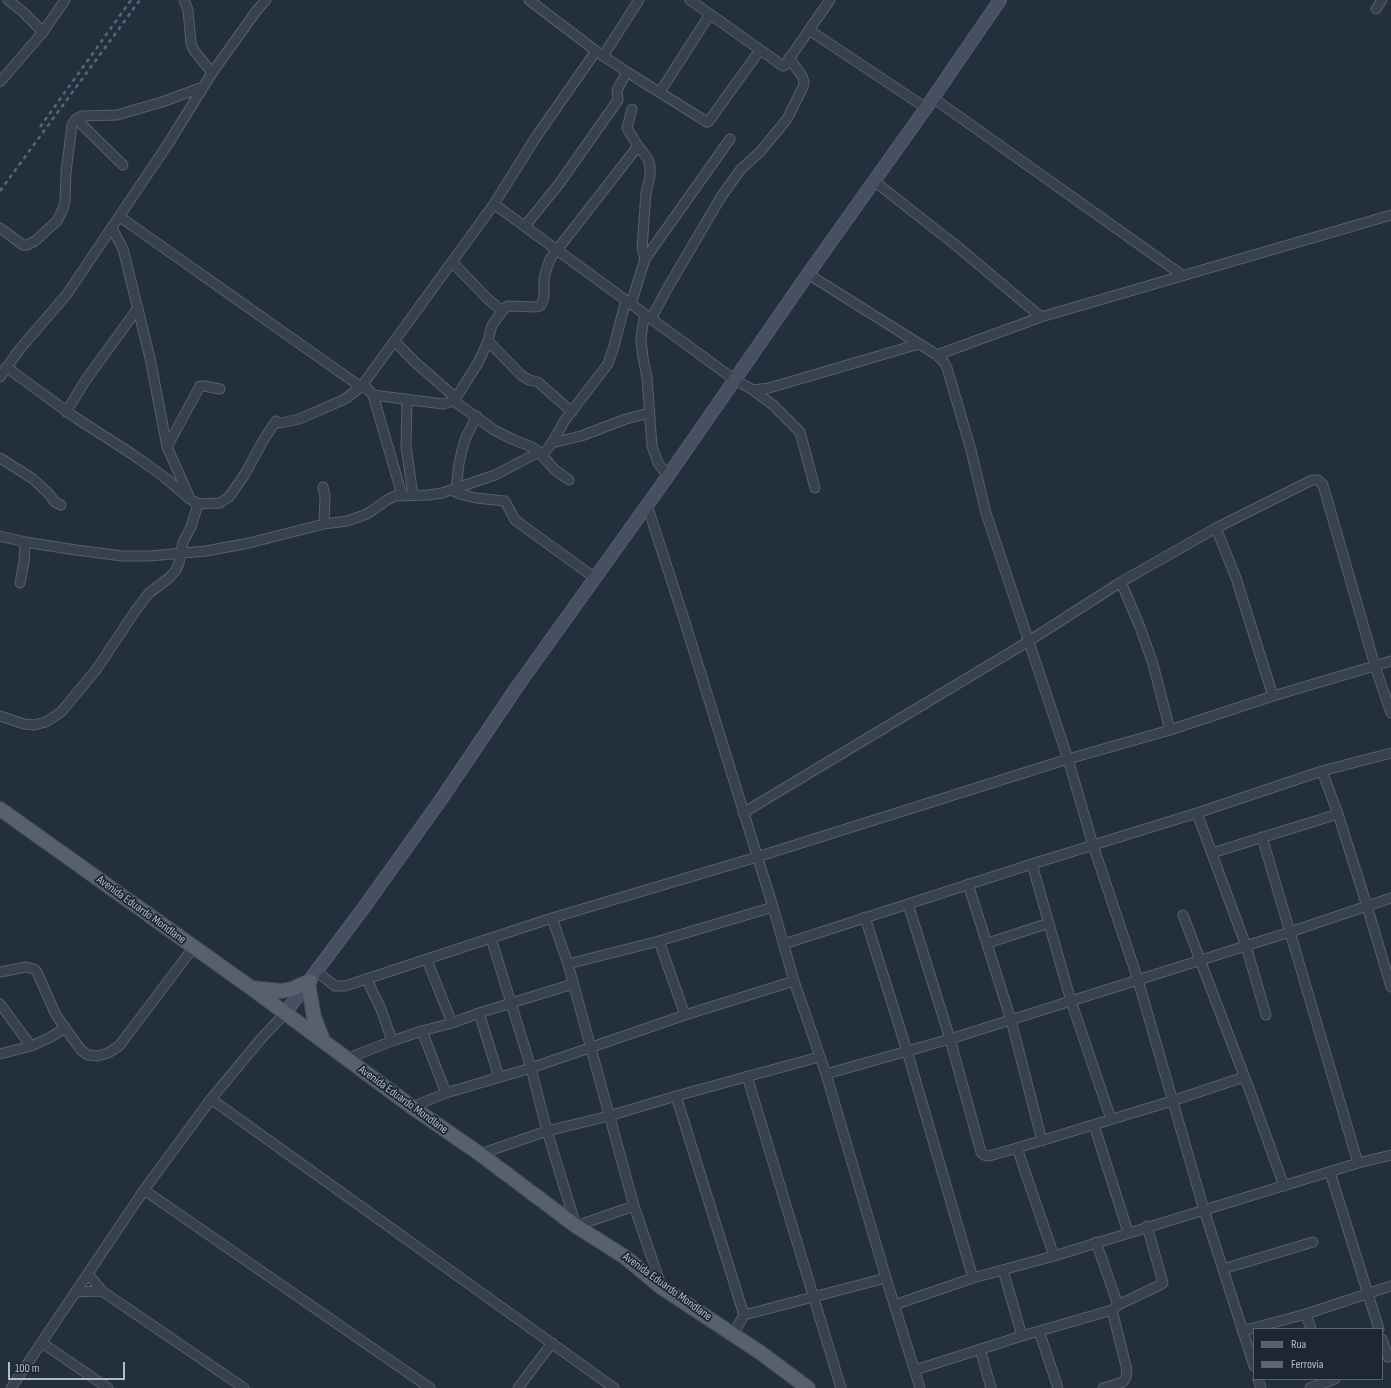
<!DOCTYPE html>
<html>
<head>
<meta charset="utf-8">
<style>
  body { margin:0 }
  #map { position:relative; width:1391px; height:1388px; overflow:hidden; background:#242f3e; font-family:"Sofia Sans Condensed",sans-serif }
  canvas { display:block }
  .legend { position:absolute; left:1253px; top:1328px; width:130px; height:52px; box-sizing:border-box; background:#1d2633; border:1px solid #59626f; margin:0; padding:5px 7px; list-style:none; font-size:12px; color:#b4bcc9 }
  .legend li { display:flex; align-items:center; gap:8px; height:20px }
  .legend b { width:20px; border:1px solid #59626f }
  .scale { position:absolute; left:8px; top:1362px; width:117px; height:18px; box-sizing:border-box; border:2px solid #b4bcc9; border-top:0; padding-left:5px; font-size:12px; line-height:14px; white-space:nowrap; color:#b4bcc9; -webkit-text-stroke:3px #1d2633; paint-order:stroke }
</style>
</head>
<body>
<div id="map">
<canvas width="1391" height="1388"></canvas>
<ul class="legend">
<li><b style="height:5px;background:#56606e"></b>Rua</li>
<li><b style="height:5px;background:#5a6575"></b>Ferrovia</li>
</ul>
<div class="scale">100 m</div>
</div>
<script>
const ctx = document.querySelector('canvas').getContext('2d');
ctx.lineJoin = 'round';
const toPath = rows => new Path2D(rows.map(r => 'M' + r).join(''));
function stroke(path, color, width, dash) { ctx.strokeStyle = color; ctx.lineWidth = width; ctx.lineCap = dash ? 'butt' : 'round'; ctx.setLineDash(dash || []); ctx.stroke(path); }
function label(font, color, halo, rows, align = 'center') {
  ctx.font = font + ' "Sofia Sans Condensed",sans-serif'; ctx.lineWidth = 3.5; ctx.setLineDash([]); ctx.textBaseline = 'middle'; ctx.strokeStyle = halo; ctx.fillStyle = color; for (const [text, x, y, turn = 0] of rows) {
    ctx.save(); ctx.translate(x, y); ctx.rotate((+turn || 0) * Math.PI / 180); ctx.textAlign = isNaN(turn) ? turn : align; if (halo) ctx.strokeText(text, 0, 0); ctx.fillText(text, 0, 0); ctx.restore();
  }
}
const minor = toPath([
  [8,0,23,12,43,32],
  [184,0,188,10,191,43,193,49,212,73],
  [529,0,596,51,627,72,707,122,709,121,760,50],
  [690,0,783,66,785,65,809,30],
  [830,0,809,30,926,108],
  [1376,9,1382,0],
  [603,56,639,0],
  [0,82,43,32,65,0],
  [660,92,710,14],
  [933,98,1182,275],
  [632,109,627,128,638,146,648,159,650,166,650,176,646,193,642,249,645,259],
  [76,119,123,165],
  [874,181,958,247,1041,317],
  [494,204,735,380,753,390,769,388,919,344],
  [120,217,361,387,494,204,536,137,596,51],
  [525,226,559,184,618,100,617,90,627,72],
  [0,228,23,245,27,245,35,241,57,221,62,211,65,202,66,172,72,125,76,119,82,116,117,115,162,102,203,87],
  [112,228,123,249,150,358,167,447,189,496],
  [452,262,488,299,502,311],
  [808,274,937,355,944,362,947,368,971,450,986,513,1068,759,1093,845,1138,980,1204,1210,1254,1366],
  [631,304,645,259,730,139],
  [645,314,642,330,641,341,643,357,647,378,652,446,658,463,668,476],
  [651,319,667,289,721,197,741,169,760,152,787,119,803,87,804,82,802,76,789,58],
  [488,341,521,375,529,380,538,382,572,412],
  [395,342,416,363,456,398],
  [937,355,1041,317,1391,215],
  [6,367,76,418,132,454,163,476,190,499,198,504,220,503,229,497,245,474,264,439,276,421],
  [0,377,19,350,67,294,168,144,212,73,257,10,266,0],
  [364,385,373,395,402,495],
  [753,390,773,405,800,432,815,488],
  [373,395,443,404,454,401,478,363,488,341,492,325,504,309,508,306,536,307,540,306,542,303,544,297,544,279,546,271,550,259,638,146],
  [407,399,406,447,413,495],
  [454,401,494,430,512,439,532,447,539,452,555,470,569,480],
  [66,412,85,381,138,308],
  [281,423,299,419,320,410,345,399,361,387],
  [552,443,581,436,626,419,649,413],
  [167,447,200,386,204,386,220,389],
  [542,456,552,443,565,420,608,364,614,346,626,300],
  [0,458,33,479,48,493,55,502,61,505],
  [323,487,325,496,324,524],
  [456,489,459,463,462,450,466,437,477,416],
  [451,490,460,494,476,498,505,501,515,520,595,578],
  [647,505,683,616,773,907,794,981,826,1074,886,1278,920,1388],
  [1216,528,1236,578,1273,696],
  [0,536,25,542,76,550,122,556,149,556,206,551,249,543,324,524,347,521,367,514,387,500,395,496,428,495,442,493,495,475,539,452],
  [1121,582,1140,627,1153,664,1170,730],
  [20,583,24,562,25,542],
  [0,716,24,724,34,725,46,722,61,712,96,670,136,610,149,593,169,578,176,570,179,563,183,542,191,527,198,504],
  [1322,771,1338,814,1367,906,1391,987],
  [743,813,1029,641,1121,582,1216,528,1312,480,1318,480,1323,485,1375,666,1391,713],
  [1197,813,1246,946,1266,1015],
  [1262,837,1358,1163],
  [1212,853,1338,814],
  [1032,864,1071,1001,1111,1119],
  [968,884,1011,1020,1042,1141],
  [908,904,950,1039,981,1152,984,1155,989,1156,1017,1148,1172,1101,1244,1077],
  [1183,915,1251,1094,1284,1186],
  [865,917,907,1051,973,1278],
  [552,918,568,964,634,1206,661,1285],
  [491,938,531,1068,547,1131,576,1226,634,1206],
  [659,941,685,1015],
  [988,943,1049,923],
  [784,944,1032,864,1197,813,1322,771,1391,753],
  [427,960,452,1023],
  [568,964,659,941,773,907],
  [316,971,335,986,345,986,552,918,757,857,1068,759,1170,730,1273,696,1391,661],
  [0,972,26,967,34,969,37,972,56,1015,73,1039,81,1050,88,1055,98,1056,108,1053,119,1046,193,948],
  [367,980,381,1009,392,1041],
  [0,1004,31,1046],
  [479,1013,499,1077],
  [422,1031,446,1093],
  [0,1054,31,1046,51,1037,65,1028],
  [346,1059,392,1041,422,1031,452,1023,479,1013,573,984],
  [826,1074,950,1039,1071,1001,1290,932,1391,898],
  [747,1076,841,1388],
  [676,1096,744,1315],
  [211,1099,614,1388],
  [412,1107,446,1093,531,1068,685,1015,794,981],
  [1094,1125,1128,1232],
  [1017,1148,1054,1256],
  [480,1154,547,1131,609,1116,676,1096,819,1057],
  [1330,1172,1379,1329],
  [144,1190,430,1388],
  [1096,1242,1118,1305,1112,1310,1127,1370,1126,1377,1123,1382,1103,1388],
  [1223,1269,1313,1242],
  [1003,1270,1022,1336],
  [88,1274,102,1291,244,1388],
  [75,1292,102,1291],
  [894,1305,973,1278,1054,1256,1358,1163,1391,1155],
  [1118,1305,1160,1285,1163,1283,1147,1226],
  [1306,1314,1311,1329],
  [1039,1331,1058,1388],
  [1242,1331,1306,1314,1391,1286],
  [733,1334,744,1315,886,1278],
  [1382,1339,1388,1357],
  [42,1343,108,1388],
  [980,1349,991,1388],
  [915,1370,1022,1336,1112,1310],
  [1258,1379,1261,1388],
  [11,1388,144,1190,211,1099,260,1040,285,1013],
  [518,1388,552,1343],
  [1310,1388,1335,1379]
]);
const secondary = toPath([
  [285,1013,365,906,440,801,517,687,668,476,808,274,926,108,1000,0]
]);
const primary = toPath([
  [0,809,250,987,412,1107,480,1154,576,1226,625,1257,661,1287,761,1353,808,1388],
  [308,983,314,1017,323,1040],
  [252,988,281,991,292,989,310,981]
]);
const rail = toPath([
  [40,127,131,0],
  [0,191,140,0]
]);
const streetNames = [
  ["Avenida Eduardo Mondlane",141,910,36],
  ["Avenida Eduardo Mondlane",403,1100,36],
  ["Avenida Eduardo Mondlane",667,1287,36]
];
stroke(minor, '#565f6c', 11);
stroke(secondary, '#565f6c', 14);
stroke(primary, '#414a57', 16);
stroke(minor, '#38414e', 9);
stroke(secondary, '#465061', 12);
stroke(primary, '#56606e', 14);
stroke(rail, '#5a6575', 2.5, [4, 4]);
label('12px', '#b4bcc9', '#1d2633', streetNames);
</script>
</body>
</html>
